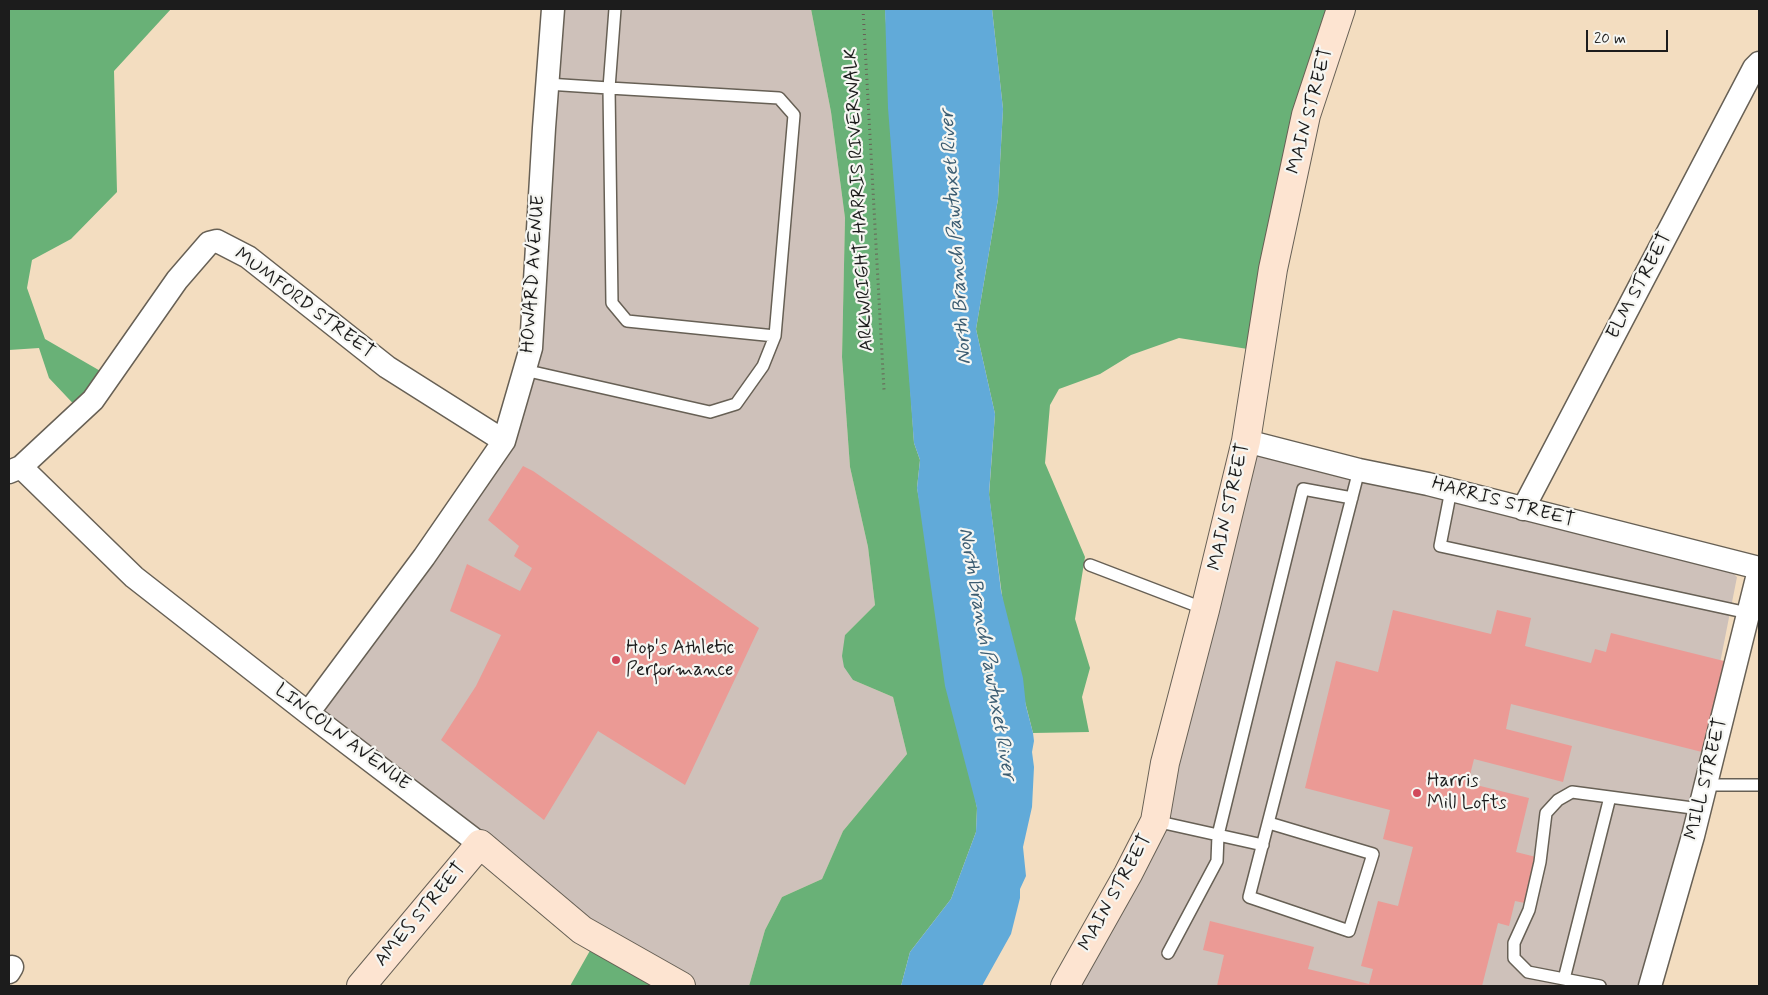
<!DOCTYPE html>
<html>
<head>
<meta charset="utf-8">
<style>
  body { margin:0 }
  #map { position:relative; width:1768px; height:995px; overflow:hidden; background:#f3ddc0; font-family:Mynerve,sans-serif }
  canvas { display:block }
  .frame { position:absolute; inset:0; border:10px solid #1c1c1c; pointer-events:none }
  .scale { position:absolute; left:1586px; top:30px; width:82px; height:22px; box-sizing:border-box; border:2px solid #1c1c1c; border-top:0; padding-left:6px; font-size:15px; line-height:18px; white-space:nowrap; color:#1c1c1c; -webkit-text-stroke:4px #f6f6f2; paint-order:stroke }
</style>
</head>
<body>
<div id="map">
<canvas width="1768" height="995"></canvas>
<div class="frame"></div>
<div class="scale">20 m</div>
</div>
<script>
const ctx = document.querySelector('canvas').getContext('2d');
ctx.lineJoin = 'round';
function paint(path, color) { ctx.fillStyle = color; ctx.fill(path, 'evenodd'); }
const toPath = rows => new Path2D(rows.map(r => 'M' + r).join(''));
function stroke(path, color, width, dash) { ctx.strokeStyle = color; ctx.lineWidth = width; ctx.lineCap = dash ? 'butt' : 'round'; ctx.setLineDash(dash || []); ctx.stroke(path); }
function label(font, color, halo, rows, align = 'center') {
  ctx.font = font + ' Mynerve,sans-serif'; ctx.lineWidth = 4.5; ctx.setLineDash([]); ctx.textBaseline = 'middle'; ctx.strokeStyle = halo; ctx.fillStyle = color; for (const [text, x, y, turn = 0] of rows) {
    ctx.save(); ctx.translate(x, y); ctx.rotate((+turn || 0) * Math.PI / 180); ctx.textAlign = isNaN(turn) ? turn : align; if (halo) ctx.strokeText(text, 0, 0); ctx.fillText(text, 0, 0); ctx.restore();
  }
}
const industrial = toPath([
  [556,9,811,9,831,112,845,218,842,357,850,467,868,547,875,605,845,635,853,680,893,697,907,754,843,831,822,879,782,897,765,930,749,986,675,986,314,711,508,436,534,354],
  [1241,440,1730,570,1737,577,1691,810,1640,986,1068,986,1164,763]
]);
const forest = toPath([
  [9,9,171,9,114,71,117,192,71,239,32,260,27,288,45,339,109,376,83,414,49,378,39,348,9,350],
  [811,9,885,9,914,443,920,460,917,488,977,808,976,832,951,899,910,952,901,986,749,986,765,930,782,897,822,879,843,831,907,754,893,697,853,680,844,667,842,656,845,635,875,605,868,547,850,467,842,357,845,218,831,112],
  [992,9,1343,9,1254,350,1179,338,1131,355,1100,374,1059,389,1050,405,1045,463,1085,557,1075,619,1090,668,1082,697,1089,732,1033,733,1006,627,989,495,995,414,976,329,998,199,1003,109],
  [596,940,675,986,570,986]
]);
const water = toPath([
  [885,9,992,9,1003,109,998,199,976,329,995,414,989,493,1001,591,1023,678,1026,706,1033,733,1034,741,1032,752,1034,767,1032,807,1023,847,1026,876,1020,889,1020,898,1011,934,982,986,901,986,910,952,951,899,976,832,977,808,945,686,917,488,920,460,914,443,888,108]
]);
const building = toPath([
  [523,466,533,471,759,628,685,785,598,731,544,820,441,740,476,686,501,635,450,611,467,564,520,591,532,568,514,556,519,546,488,520],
  [1393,610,1491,634,1497,610,1531,618,1525,646,1591,663,1595,649,1606,652,1611,633,1728,662,1706,753,1511,704,1506,729,1572,746,1563,782,1474,759,1468,783,1529,798,1516,852,1536,857,1525,903,1515,901,1509,926,1498,923,1482,986,1217,986,1224,955,1203,950,1210,921,1314,947,1308,969,1369,984,1373,969,1361,966,1378,901,1398,906,1413,847,1383,839,1390,810,1305,788,1336,661,1378,672]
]);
const path = toPath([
  [863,9,884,390]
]);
const lane = toPath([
  [547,84,609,88,612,303,627,321,775,336],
  [524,370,710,412,736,404,763,366,775,336,794,115,779,98,609,88,615,9],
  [1451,490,1440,546,1748,613],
  [1090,565,1205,609],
  [1706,785,1759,785],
  [1155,821,1263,845],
  [1269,823,1373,854,1349,931,1249,897,1359,470],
  [1168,953,1217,861,1218,835,1303,489,1352,498],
  [1564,979,1610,797],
  [1600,986,1528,972,1514,958,1514,943,1529,910,1540,862,1546,813,1558,800,1572,792,1700,809]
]);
const street = toPath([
  [1246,441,1359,470,1428,484,1759,568],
  [21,467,134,577,308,713,480,844],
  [9,472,21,467,93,400,177,280,209,243,217,241,248,257,387,367,504,441],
  [1523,509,1754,68,1759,63],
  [308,713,424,557,504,441,531,348,544,128,553,9],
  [9,972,12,967],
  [1650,986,1693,836,1759,570]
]);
const secondary = toPath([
  [361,986,480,844,582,930,681,986],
  [1065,986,1128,874,1155,821,1165,763,1205,610,1246,441,1273,269,1306,115,1341,9]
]);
const markers = [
  [616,660,5,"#d1495b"],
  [1417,793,5,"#d1495b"]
];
const streetNames = [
  ["MAIN STREET",1311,111,-75],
  ["ARKWRIGHT-HARRIS RIVERWALK",860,200,-93],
  ["HOWARD AVENUE",534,274,-86],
  ["ELM STREET",1640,286,-62],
  ["MUMFORD STREET",304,304,37],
  ["HARRIS STREET",1503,503,15],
  ["MAIN STREET",1230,507,-77],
  ["LINCOLN AVENUE",342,738,37],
  ["MILL STREET",1707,779,-76],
  ["MAIN STREET",1116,893,-61],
  ["AMES STREET",421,915,-50]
];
const poiNames = [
  ["Hop's Athletic",626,649],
  ["Performance",626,671],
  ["Harris",1427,782],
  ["Mill Lofts",1427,804]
];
const waterNames = [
  ["North Branch Pawtuxet River",957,237,-94],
  ["North Branch Pawtuxet River",986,654,80]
];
paint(industrial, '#cec1ba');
paint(forest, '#69b177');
paint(water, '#61aad9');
paint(building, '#eb9a95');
stroke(lane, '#676055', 14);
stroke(street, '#676055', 25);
stroke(secondary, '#676055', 30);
stroke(path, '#676055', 3, [1, 4]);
stroke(lane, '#fff', 11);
stroke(street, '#fff', 22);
stroke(secondary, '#fde4d1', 28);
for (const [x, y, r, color] of markers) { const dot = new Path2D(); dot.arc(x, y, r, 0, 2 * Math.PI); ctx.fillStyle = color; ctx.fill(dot); stroke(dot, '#f6f6f2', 2); }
label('19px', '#1c1c1c', '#f6f6f2', streetNames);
label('19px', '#1c1c1c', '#f6f6f2', poiNames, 'left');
label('italic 20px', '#3b5c71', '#f6f6f2', waterNames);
</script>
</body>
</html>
